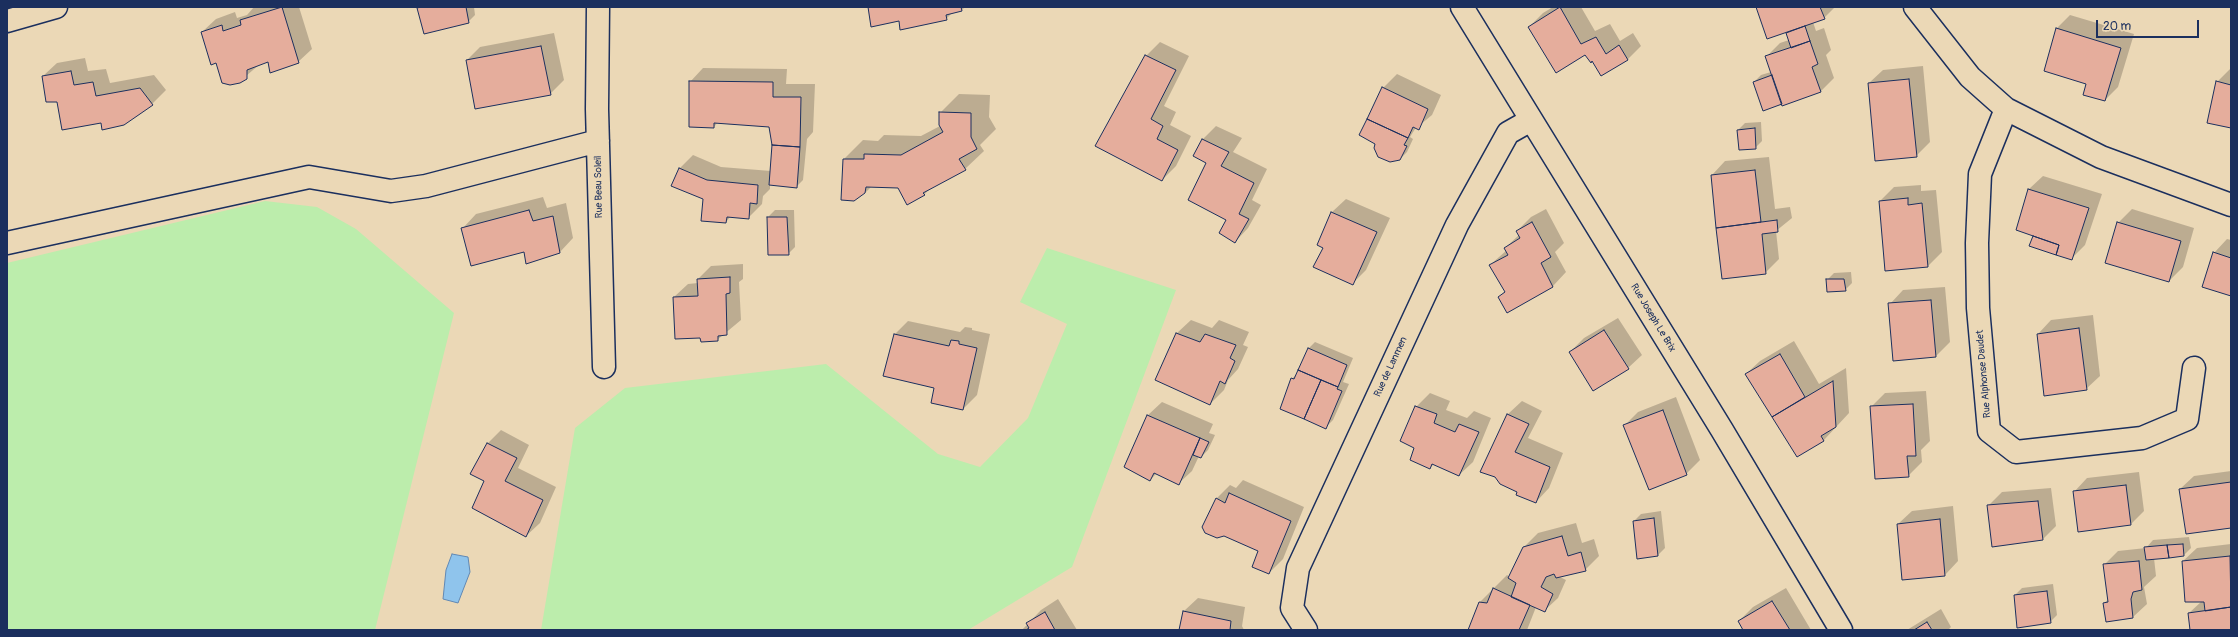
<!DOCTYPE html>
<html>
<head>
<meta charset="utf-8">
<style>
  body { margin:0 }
  #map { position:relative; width:2238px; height:637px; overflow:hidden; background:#ebd8b6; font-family:Pangolin,sans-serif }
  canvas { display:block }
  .frame { position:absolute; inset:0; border:8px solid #1b2f5e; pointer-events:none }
  .scale { position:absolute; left:2096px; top:20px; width:103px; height:18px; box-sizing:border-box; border:2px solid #1b2f5e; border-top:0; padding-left:5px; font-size:12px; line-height:14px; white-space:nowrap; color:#1b2f5e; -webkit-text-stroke:3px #ebd8b6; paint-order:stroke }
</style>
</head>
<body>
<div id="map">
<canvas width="2238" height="637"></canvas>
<div class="frame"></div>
<div class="scale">20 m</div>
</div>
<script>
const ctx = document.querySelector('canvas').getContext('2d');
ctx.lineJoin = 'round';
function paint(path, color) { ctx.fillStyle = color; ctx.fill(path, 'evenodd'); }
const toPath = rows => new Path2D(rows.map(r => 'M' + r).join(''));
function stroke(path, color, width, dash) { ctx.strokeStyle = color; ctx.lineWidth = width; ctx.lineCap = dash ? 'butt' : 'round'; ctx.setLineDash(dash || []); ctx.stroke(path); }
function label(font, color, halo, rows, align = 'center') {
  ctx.font = font + ' Pangolin,sans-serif'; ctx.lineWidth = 3; ctx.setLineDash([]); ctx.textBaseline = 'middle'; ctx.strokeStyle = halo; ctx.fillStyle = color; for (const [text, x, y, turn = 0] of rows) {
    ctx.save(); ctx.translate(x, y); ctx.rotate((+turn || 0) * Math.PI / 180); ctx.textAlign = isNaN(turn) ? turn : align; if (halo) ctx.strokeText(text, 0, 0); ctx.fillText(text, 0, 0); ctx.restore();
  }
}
const green = toPath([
  [265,201,317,207,356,229,454,313,375,630,7,630,7,263],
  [1047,248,1176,290,1072,567,968,630,541,630,575,428,625,388,826,364,938,454,980,467,1028,418,1067,324,1020,302]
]);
const water = toPath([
  [452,554,468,557,470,572,458,603,443,599,446,570,452,554]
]);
const shadow = toPath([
  [254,7,299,7,312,49,298,62,269,60,260,64,239,82,225,84,223,83,217,62,202,32,216,19,235,12,237,18,247,15],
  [420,7,474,7,475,15,468,22,419,8],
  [869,7,965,7,961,11,952,13,946,19,899,20],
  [1553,7,1581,7,1595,31,1610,24,1620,41,1633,33,1641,46,1627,60,1593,60,1586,54,1529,27,1543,13],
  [1758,7,1835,7,1824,18,1813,22,1816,31,1824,28,1831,50,1826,55,1834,78,1820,92,1754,82,1761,75,1771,72,1766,57,1780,43,1789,40,1787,34,1792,29],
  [2070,15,2134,34,2118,87,2105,100,2087,83,2056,29],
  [554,33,564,80,550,94,467,60,480,47],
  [1160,42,1189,56,1164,106,1176,112,1170,125,1191,136,1176,166,1162,180,1097,146,1146,56],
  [85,58,88,71,106,69,110,83,154,75,166,90,152,104,102,122,57,101,43,76,57,63],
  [1923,66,1930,142,1916,156,1869,83,1883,70],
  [703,68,787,69,786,84,815,84,813,132,807,139,803,180,796,187,770,185,770,189,763,196,762,204,748,218,731,216,726,222,680,168,693,155,721,167,771,171,773,145,769,126,718,122,714,127,690,82],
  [2231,68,2231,127,2217,82],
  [1397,74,1441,95,1432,115,1415,129,1410,137,1413,139,1407,152,1400,159,1383,88],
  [959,94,990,95,989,117,996,129,980,145,984,151,965,169,931,187,924,195,898,188,871,187,865,193,844,159,863,140,878,141,884,135,921,136,940,126,940,113],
  [1761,122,1762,141,1755,148,1738,130,1745,123],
  [1216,126,1242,138,1233,152,1267,169,1252,200,1261,205,1248,228,1235,242,1207,163,1202,140],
  [1769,157,1775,209,1790,207,1792,218,1776,231,1779,259,1765,273,1723,278,1712,175,1725,161],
  [2043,176,2102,194,2085,245,2072,258,2030,246,2034,235,2029,189],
  [1921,185,1921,191,1936,190,1942,252,1928,266,1886,270,1880,201,1894,187],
  [543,197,547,208,566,203,573,238,560,252,524,251,463,228,476,214],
  [1346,199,1390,218,1366,270,1352,284,1324,247,1318,244,1332,212],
  [1546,209,1564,243,1555,252,1566,272,1553,286,1508,312,1499,297,1505,291,1490,265,1507,250,1505,248,1519,235,1517,231,1531,217],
  [2132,209,2194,228,2183,267,2169,281,2118,223],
  [775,210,794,210,795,247,788,254,768,217],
  [2227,239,2231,240,2231,295,2214,253],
  [743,264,743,279,739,282,741,320,717,340,674,297,688,284,698,283,698,279,711,266],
  [1851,272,1852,283,1845,290,1827,280,1834,273],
  [1945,287,1950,342,1936,356,1894,360,1890,304,1903,290],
  [2093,315,2100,376,2086,389,2038,334,2051,320],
  [1618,318,1642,355,1628,368,1570,352,1584,338],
  [1191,320,1212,328,1219,320,1249,332,1243,345,1248,347,1238,369,1228,380,1224,390,1210,404,1177,333],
  [908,321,960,332,965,327,972,328,972,330,990,334,977,395,963,409,936,387,895,334],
  [1794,341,1819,384,1846,368,1849,413,1824,440,1797,456,1746,374,1760,361],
  [1315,342,1353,358,1343,382,1349,384,1333,420,1326,427,1292,379,1298,372,1308,349],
  [1926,391,1930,441,1921,450,1922,462,1908,476,1871,407,1885,393],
  [1430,393,1450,401,1446,410,1467,418,1474,411,1491,418,1473,462,1459,475,1434,464,1430,468,1415,448,1416,407],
  [1676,397,1700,460,1686,474,1625,425,1638,412],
  [1522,401,1542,411,1528,438,1563,453,1549,488,1536,502,1496,476,1481,472,1508,414],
  [1162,402,1213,424,1209,433,1215,435,1208,450,1201,457,1199,456,1192,471,1178,484,1156,474,1150,480,1125,467,1148,415],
  [501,430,529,445,518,468,556,487,540,523,526,536,486,481,472,473,488,443],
  [2231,471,2231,527,2180,489,2194,476],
  [2139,472,2144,511,2131,524,2074,492,2087,478],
  [1243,480,1304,507,1283,559,1269,573,1259,551,1216,499,1230,485,1236,488],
  [2051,488,2056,526,2042,540,1988,506,2002,492],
  [1953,506,1958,561,1945,575,1898,524,1912,511],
  [1661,511,1665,548,1658,555,1634,521,1641,514],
  [1576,523,1582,543,1594,539,1599,556,1585,570,1560,577,1566,580,1558,598,1544,611,1536,607,1527,630,1469,630,1480,602,1507,575,1510,577,1524,547,1538,533],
  [2189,537,2191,548,2184,555,2154,558,2156,576,2144,587,2147,604,2133,617,2106,621,2104,603,2109,599,2104,565,2118,551,2146,548,2153,540],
  [2231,544,2231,630,2191,630,2189,613,2202,601,2183,561,2197,548],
  [2053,584,2057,615,2050,622,2015,595,2022,588],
  [1786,588,1811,630,1744,630,1739,621,1753,607],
  [1198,598,1245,607,1242,626,1244,630,1180,630,1184,611],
  [1058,599,1077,630,1022,630,1041,610],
  [1941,609,1951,627,1948,630,1907,630]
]);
const building = toPath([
  [282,7,299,63,270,73,268,62,247,70,247,79,240,83,230,85,222,83,216,63,211,65,201,32,222,25,223,31,241,25,240,20,282,7],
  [421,7,466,7,469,23,424,34,417,8,421,7],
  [868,7,961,7,962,11,946,15,947,20,900,30,899,21,871,27,868,7],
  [1560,7,1581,44,1596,37,1606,54,1619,45,1628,60,1601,76,1592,61,1591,63,1585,55,1556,73,1528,27,1560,7],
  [1756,7,1820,7,1825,19,1767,39,1756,7],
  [1805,26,1810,41,1791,48,1786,33,1805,26],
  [2056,28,2121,48,2105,101,2083,95,2086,84,2044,71,2056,28],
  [1810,41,1818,64,1812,67,1821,92,1782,106,1765,56,1810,41],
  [541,46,551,95,475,109,466,60,541,46],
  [1145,55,1176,70,1151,119,1163,126,1157,139,1178,150,1162,181,1095,146,1145,55],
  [71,71,74,85,93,82,96,96,140,88,153,105,124,125,102,130,101,123,62,130,57,102,46,102,42,76,71,71],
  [1772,75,1782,104,1763,111,1753,82,1772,75],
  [1909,79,1917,157,1875,161,1868,83,1909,79],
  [689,81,773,82,773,97,801,97,800,147,772,145,769,127,714,123,714,128,689,127,689,81],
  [2216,81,2231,85,2231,128,2207,123,2216,81],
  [1382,87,1428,109,1419,130,1413,127,1408,138,1367,119,1382,87],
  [939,112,971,113,971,137,977,149,959,159,966,170,923,193,925,195,907,205,898,188,866,187,865,193,854,201,841,200,843,159,864,159,864,154,901,155,943,132,939,125,939,112],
  [1367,119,1408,138,1404,145,1407,146,1400,160,1390,162,1378,157,1374,148,1375,144,1359,135,1367,119],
  [1755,128,1756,149,1739,150,1737,130,1755,128],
  [1202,139,1229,152,1221,166,1254,183,1239,214,1249,219,1235,243,1219,233,1226,220,1188,200,1206,163,1193,156,1202,139],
  [772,145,800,147,797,188,769,185,772,145],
  [679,168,707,180,758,185,757,204,750,203,749,219,727,217,726,223,701,221,703,199,671,186,679,168],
  [1755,170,1761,222,1716,228,1711,175,1755,170],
  [2028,189,2089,208,2072,260,2056,255,2059,245,2016,230,2028,189],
  [1908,198,1908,205,1922,203,1928,267,1885,271,1879,201,1908,198],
  [529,210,533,221,553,216,560,253,526,264,524,252,471,266,461,228,529,210],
  [1331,212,1377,232,1353,285,1313,267,1323,248,1317,245,1331,212],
  [767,217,787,217,789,255,768,255,767,217],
  [1777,220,1778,232,1762,234,1766,274,1722,279,1716,228,1777,220],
  [1532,222,1551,257,1541,263,1553,287,1507,313,1498,297,1505,292,1489,265,1508,255,1504,248,1520,238,1516,231,1532,222],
  [2117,222,2181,241,2169,282,2105,263,2117,222],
  [2033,236,2059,245,2056,255,2029,246,2033,236],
  [2213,252,2231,258,2231,296,2202,287,2213,252],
  [730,277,730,293,726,294,727,335,718,336,718,341,701,342,700,338,675,339,673,297,698,296,697,279,730,277],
  [1826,279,1844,279,1846,291,1827,292,1826,279],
  [1931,300,1936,357,1893,361,1888,303,1931,300],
  [2079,328,2087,390,2044,396,2037,334,2079,328],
  [1604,330,1629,369,1593,391,1569,352,1604,330],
  [1176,333,1200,342,1205,334,1236,345,1230,358,1235,361,1225,384,1220,381,1210,405,1155,380,1176,333],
  [894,334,949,346,951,340,959,341,959,344,977,348,963,410,931,403,934,388,883,376,894,334],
  [1308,348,1347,365,1338,387,1298,370,1308,348],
  [1780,354,1805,397,1772,417,1745,374,1780,354],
  [1298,370,1321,380,1304,419,1280,409,1291,378,1294,379,1298,370],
  [1321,380,1338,387,1337,389,1342,391,1326,429,1304,419,1321,380],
  [1833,381,1836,427,1821,436,1824,441,1797,457,1772,417,1833,381],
  [1913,404,1916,456,1907,456,1909,477,1875,479,1870,406,1913,404],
  [1415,406,1437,414,1434,423,1455,432,1459,424,1479,432,1459,476,1432,464,1430,469,1410,460,1414,448,1400,441,1415,406],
  [1663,410,1687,475,1649,490,1623,425,1663,410],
  [1507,414,1529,424,1515,452,1550,467,1536,503,1516,495,1517,492,1500,484,1495,477,1480,472,1507,414],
  [1147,415,1200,438,1179,485,1154,473,1150,481,1124,467,1147,415],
  [1200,438,1209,442,1201,458,1193,455,1200,438],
  [487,443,517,458,505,481,543,500,526,537,472,508,484,481,470,474,487,443],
  [2231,482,2231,528,2186,534,2179,489,2231,482],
  [2126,485,2131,525,2078,532,2073,491,2126,485],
  [1229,493,1291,521,1269,574,1252,567,1258,551,1224,536,1217,538,1205,533,1202,527,1216,498,1225,503,1229,493],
  [2038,501,2043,540,1992,547,1987,505,2038,501],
  [1654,518,1658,556,1637,559,1633,521,1654,518],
  [1940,519,1945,576,1902,580,1897,524,1940,519],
  [1562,536,1568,556,1581,552,1586,571,1556,578,1554,574,1546,577,1541,587,1553,594,1545,612,1511,597,1516,583,1508,578,1523,547,1562,536],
  [2183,544,2184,556,2169,558,2167,545,2183,544],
  [2167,545,2169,558,2146,560,2144,547,2167,545],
  [2230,556,2231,607,2205,611,2204,602,2185,602,2182,561,2230,556],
  [2139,561,2142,590,2133,592,2131,599,2133,618,2106,622,2103,603,2108,602,2103,564,2139,561],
  [1493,588,1530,605,1519,630,1468,630,1479,602,1487,603,1493,588],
  [2047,591,2051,623,2017,628,2014,595,2047,591],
  [1772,601,1790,630,1743,630,1738,621,1772,601],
  [2231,607,2231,630,2190,630,2188,613,2231,607],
  [1183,611,1231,621,1230,630,1179,630,1183,611],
  [1045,612,1055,630,1026,630,1029,628,1026,623,1045,612],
  [1927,622,1932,630,1914,630,1927,622]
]);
const minor = toPath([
  [598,7,597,109,604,367],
  [1462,7,1722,430,1841,630],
  [1915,7,1970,77,2006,109,2101,157,2231,205],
  [7,21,56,7],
  [2006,109,1980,174,1977,243,1978,308,1989,431,2016,452,2142,438,2187,419,2194,368],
  [7,243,309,177,391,191,426,186,598,141],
  [1306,630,1292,608,1298,568,1457,225,1508,133,1531,120]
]);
const streetNames = [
  ["Rue Beau Soleil",599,187,-91],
  ["Rue Joseph Le Brix",1653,318,59],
  ["Rue de Lanmen",1391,367,-65],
  ["Rue Alphonse Daudet",1984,374,-95]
];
paint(green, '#bcedac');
paint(water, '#8fc4ec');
stroke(water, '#6188b3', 1);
paint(shadow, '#0003');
paint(building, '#e5ad9c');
stroke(building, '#1b2f5e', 1);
stroke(minor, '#1b2f5e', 25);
stroke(minor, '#ebd8b6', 22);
label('10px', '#1b2f5e', '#ebd8b6', streetNames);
</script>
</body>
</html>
